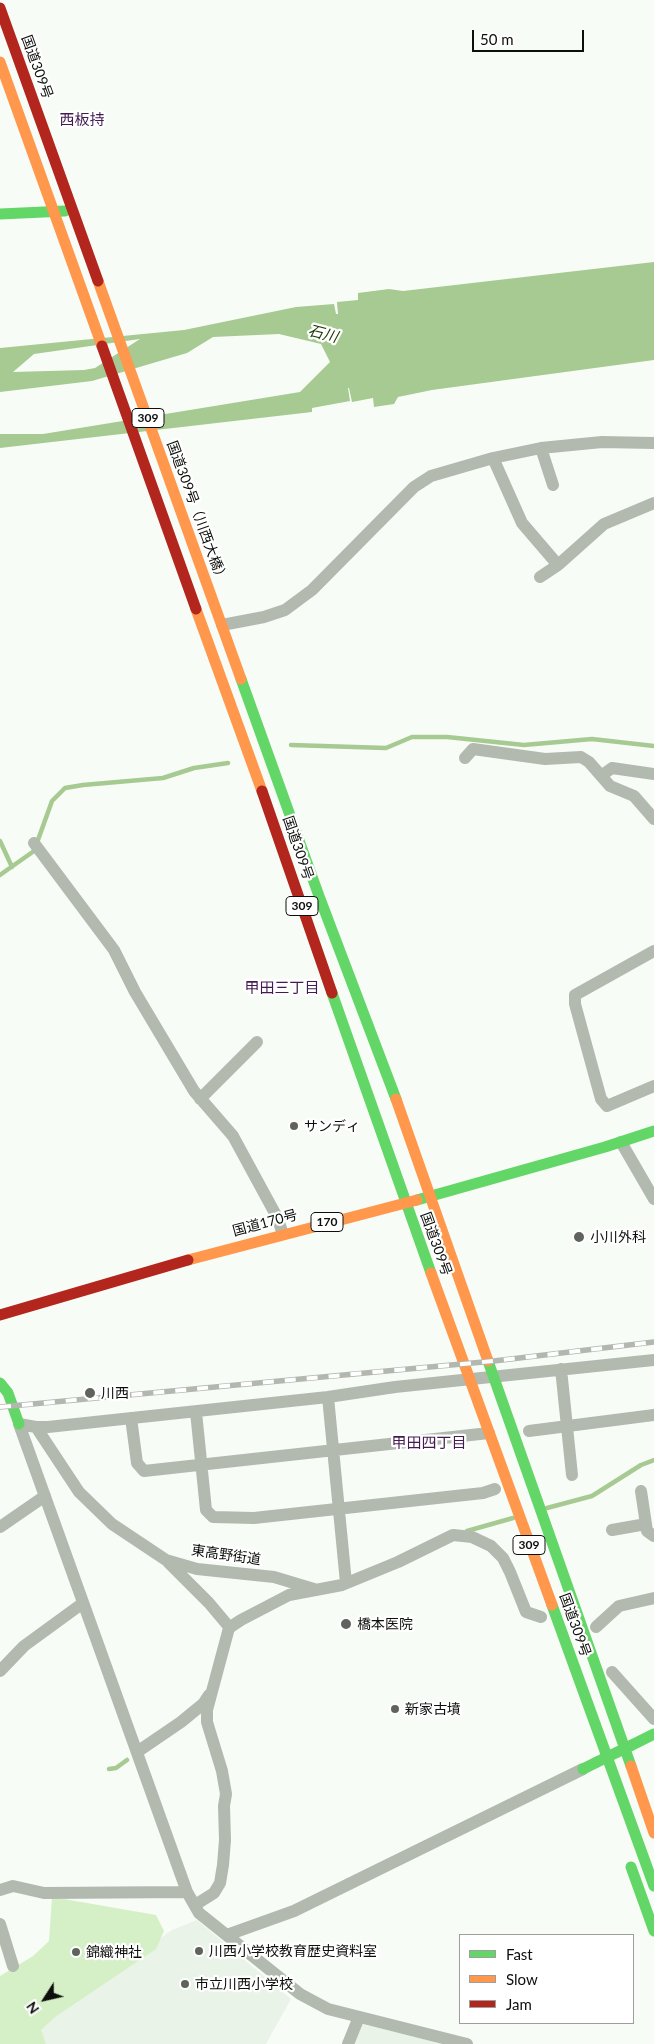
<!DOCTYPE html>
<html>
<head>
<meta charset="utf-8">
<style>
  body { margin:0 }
  #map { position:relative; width:654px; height:2044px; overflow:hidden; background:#f8fcf6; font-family:Lato,sans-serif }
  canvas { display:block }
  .legend { position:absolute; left:459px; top:1934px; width:175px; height:90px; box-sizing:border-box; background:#fff; border:1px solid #9e9f9d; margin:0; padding:6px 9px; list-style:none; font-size:15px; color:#0c0f0b }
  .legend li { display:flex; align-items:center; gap:10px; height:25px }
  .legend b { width:25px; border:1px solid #9e9f9d }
  .north { position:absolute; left:20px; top:1974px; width:50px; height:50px; -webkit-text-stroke:4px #fff; paint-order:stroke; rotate:235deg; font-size:14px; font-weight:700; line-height:20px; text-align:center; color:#0c0f0b }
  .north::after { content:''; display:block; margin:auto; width:18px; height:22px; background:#0c0f0b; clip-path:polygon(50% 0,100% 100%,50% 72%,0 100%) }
  .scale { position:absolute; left:472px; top:30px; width:112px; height:22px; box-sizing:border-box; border:2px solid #0c0f0b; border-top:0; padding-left:6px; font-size:15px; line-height:18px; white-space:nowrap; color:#0c0f0b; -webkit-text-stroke:4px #fff; paint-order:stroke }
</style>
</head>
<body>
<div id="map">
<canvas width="654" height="2044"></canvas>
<ul class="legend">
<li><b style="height:6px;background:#63d668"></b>Fast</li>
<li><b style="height:6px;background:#ff974d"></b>Slow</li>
<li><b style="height:6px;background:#b3261e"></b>Jam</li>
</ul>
<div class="north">N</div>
<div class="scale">50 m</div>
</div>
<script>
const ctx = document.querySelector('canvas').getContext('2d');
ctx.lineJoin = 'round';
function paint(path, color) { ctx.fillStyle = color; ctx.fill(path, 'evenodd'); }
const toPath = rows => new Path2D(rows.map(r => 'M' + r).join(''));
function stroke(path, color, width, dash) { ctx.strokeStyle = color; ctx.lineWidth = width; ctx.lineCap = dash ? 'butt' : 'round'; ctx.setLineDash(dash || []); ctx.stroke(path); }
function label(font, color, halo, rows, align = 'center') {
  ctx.font = font + ' Lato,"Noto Sans JP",sans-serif'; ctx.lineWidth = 4.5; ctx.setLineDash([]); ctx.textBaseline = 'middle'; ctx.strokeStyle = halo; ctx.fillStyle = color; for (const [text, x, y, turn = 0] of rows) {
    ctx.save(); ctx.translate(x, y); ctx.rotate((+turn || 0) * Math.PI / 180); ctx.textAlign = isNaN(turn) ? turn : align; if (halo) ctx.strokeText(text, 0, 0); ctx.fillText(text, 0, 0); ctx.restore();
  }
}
const built = toPath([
  [197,1920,291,1999,266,2044,8,2044,172,1930],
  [362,2024,424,2039,441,2044,354,2044]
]);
const green = toPath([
  [52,1897,156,1915,164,1931,156,1949,55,2017,41,2030,46,2044,0,2044,0,1976,33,1956,49,1941]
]);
const water = toPath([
  [654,262,654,360,432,390,398,397,394,404,374,407,373,398,352,402,349,388,348,388,350,401,312,408,312,412,0,448,0,434,43,434,300,392,330,362,321,344,279,334,213,337,187,353,92,381,0,392,0,348,184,330,296,307,334,304,336,314,338,314,337,302,358,300,358,293,389,289,403,291],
  [140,339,95,368,84,370,13,372,34,354]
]);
const stream = toPath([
  [291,745,386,748,412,737,447,737,524,745,592,739,654,746],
  [0,841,12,867],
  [0,875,34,851,52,801,65,788,83,785,163,778,194,768,228,763],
  [547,1508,592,1496,641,1465,654,1460],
  [467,1531,513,1518],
  [109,1769,116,1768,127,1760]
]);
const street = toPath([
  [541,448,553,485],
  [493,458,522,523,558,565,604,524,654,503],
  [540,577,558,565],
  [222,625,264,617,285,610,312,590,414,487,431,476,493,458,541,448,602,442,654,443],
  [465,758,473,749,545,759,581,757,589,762,610,786,634,796,654,819],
  [601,776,612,768,654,774],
  [34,843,114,950,135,992,194,1091,233,1136,277,1217,283,1234],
  [654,951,575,995,575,1004,601,1099,607,1106,654,1086],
  [200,1099,257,1042],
  [621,1142,654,1199],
  [561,1369,572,1475],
  [328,1397,346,1583],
  [196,1412,206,1510,213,1517,254,1518,483,1493,495,1489],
  [131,1418,137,1463,144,1471,489,1433],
  [19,1424,187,1892,199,1913,300,1994,328,2009,467,2044],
  [19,1424,36,1427,48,1427,328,1397,395,1387,654,1360],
  [36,1427,79,1492,112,1524,166,1560,197,1569,274,1577,314,1589],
  [529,1431,654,1415],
  [641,1491,647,1531,654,1536],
  [0,1527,45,1496],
  [612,1530,646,1524],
  [168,1562,209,1603,230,1628],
  [596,1627,619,1606,654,1598],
  [0,1671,24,1646,83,1603],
  [612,1672,654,1719],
  [137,1752,181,1722,203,1704,209,1695],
  [0,1890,13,1886,44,1893,187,1892],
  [195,1905,214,1893,220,1883,223,1865,225,1840,224,1806,226,1794,222,1771,207,1722,207,1710,229,1628,241,1620,289,1595,342,1585,398,1562,453,1535,472,1537,491,1546,503,1558,510,1572,526,1612,541,1617],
  [0,1924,13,1966],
  [227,1935,294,1911,583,1769],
  [348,2044,359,2017]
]);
const fast = toPath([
  [0,214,65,211],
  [241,679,319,896,396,1099],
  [332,993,431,1273],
  [417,1200,605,1147,654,1131],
  [488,1361,631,1766],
  [0,1383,8,1393,19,1424],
  [552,1605,654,1886],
  [632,1745,654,1734],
  [583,1769,597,1762],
  [631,1867,654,1931]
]);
const slow = toPath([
  [0,62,102,346],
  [98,281,241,679],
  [196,609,262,791],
  [396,1099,488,1361],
  [188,1260,417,1200],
  [431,1273,552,1605],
  [631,1766,654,1833]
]);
const jam = toPath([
  [0,8,98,281],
  [102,346,196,609],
  [262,791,332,993],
  [0,1315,188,1260]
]);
const rail = toPath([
  [0,1407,494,1361,654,1342]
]);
const fastBridge = toPath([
  [597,1762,632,1745]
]);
const markers = [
  [294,1126,5,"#5f625d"],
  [579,1237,6,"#5f625d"],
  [90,1393,6,"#5f625d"],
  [346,1624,6,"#5f625d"],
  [395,1709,5,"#5f625d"],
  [199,1951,5,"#5f625d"],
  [76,1952,5,"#5f625d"],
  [185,1984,5,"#5f625d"]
];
const shields = [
  [148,418,32],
  [302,906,32],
  [327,1222,32],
  [529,1545,32]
];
const shieldNames = [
  ["309",148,418],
  ["309",302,906],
  ["170",327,1222],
  ["309",529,1545]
];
const streetNames = [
  ["国道309号",37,67,70],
  ["国道309号（川西大橋）",197,512,70],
  ["国道309号",298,848,71],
  ["国道170号",265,1223,-15],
  ["国道309号",436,1244,70],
  ["東高野街道",226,1555,8],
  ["国道309号",575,1625,70]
];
const poiNames = [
  ["サンディ",304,1126],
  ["小川外科",590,1237],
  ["川西",101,1393],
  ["橋本医院",357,1624],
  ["新家古墳",405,1709],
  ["川西小学校教育歴史資料室",209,1951],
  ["錦織神社",86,1952],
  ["市立川西小学校",195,1984]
];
const neighbourhoodNames = [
  ["西板持",82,120],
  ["甲田三丁目",282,988],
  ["甲田四丁目",429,1443]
];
const waterNames = [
  ["石川",323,334,14]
];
paint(built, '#eaf3e7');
paint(green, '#d5f0c7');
paint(water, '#a6ca91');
stroke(stream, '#a6ca91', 4.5);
stroke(street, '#b2baaf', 12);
stroke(fast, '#63d668', 11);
stroke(slow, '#ff974d', 11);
stroke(jam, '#b3261e', 11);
stroke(rail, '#b2b7b0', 5.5);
stroke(rail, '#fff', 4, [11]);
stroke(fastBridge, '#63d668', 11);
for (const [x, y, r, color] of markers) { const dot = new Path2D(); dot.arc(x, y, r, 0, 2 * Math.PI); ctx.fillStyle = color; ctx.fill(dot); stroke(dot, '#fff', 2); }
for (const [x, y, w] of shields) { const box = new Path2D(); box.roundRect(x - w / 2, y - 9.5, w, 19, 4); ctx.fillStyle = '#fff'; ctx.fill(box); stroke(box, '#0c0f0b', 1); }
label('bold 12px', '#0c0f0b', null, shieldNames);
label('14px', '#0c0f0b', '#fff', streetNames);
label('14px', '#0c0f0b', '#fff', poiNames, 'left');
label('15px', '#421c51', '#fff', neighbourhoodNames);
label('italic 15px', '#1a3900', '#fff', waterNames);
</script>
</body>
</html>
